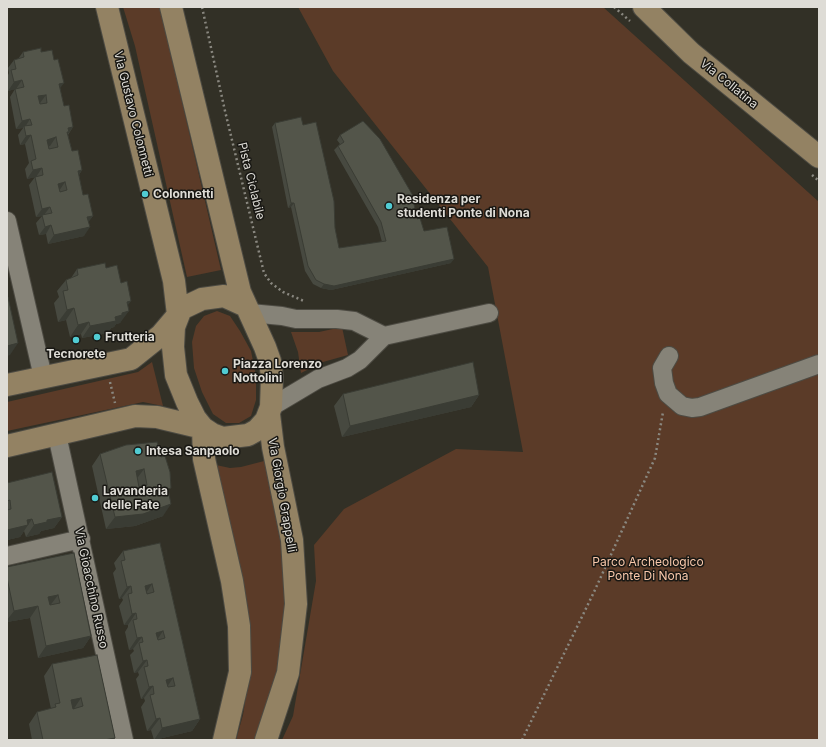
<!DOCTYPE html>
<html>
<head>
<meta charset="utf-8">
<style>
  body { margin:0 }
  #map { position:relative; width:826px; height:747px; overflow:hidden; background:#323026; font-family:Inter,sans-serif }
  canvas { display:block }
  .frame { position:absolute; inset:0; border:8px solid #dedcd6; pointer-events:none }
</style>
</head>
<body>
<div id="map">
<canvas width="826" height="747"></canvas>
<div class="frame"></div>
</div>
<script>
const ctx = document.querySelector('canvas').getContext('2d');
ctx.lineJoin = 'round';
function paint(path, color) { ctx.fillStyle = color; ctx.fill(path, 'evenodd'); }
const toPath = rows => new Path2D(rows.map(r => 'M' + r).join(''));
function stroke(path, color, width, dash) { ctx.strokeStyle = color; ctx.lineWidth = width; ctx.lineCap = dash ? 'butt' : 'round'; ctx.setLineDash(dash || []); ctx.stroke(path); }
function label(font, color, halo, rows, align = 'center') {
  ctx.font = font + ' Inter,sans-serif'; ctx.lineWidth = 3; ctx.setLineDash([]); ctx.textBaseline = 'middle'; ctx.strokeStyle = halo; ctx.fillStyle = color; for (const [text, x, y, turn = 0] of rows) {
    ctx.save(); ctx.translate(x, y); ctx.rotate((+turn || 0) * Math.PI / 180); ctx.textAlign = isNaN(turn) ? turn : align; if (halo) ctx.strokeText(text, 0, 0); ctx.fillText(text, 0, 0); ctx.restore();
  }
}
const green = toPath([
  [123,7,160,7,221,270,187,277,135,46],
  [298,7,603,7,819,202,819,740,282,740,293,716,316,581,314,545,344,509,456,449,523,452,488,267,333,71],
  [217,311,230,316,240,331,251,351,256,376,256,400,251,416,239,423,226,423,213,414,202,392,194,368,192,342,196,326,204,316],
  [342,327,348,355,323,362,301,373,298,352,291,332,319,332],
  [152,362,163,406,143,402,7,431,7,402,138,372],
  [268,460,275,492,288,594,279,672,256,740,236,740,243,715,250,669,216,465,230,468,241,467]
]);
const path = toPath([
  [202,7,225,111,264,273,271,283,283,292,304,301],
  [614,7,630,21],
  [812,175,819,181],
  [110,382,115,403],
  [522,740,594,592,655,458,663,412]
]);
const street = toPath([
  [7,221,43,377],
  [250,313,282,316,296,319,337,319,354,321,384,336,360,360,347,368,318,379,271,407],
  [384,336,489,313],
  [669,356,662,368,664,383,668,394,682,406,692,408,700,407,819,364],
  [57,435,124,740],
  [7,556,81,539]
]);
const secondary = toPath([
  [107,7,174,281,178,315],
  [171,7,240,292,265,347,270,361,272,377,271,407,266,420,257,430,248,435,223,438,212,434,203,428,195,418,187,402,176,375,173,347,174,327,181,309,202,299,224,296,246,306],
  [644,7,691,53,819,157],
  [7,385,131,359,161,335,178,315],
  [203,428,204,459,232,581,239,626,240,672,224,740],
  [7,446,135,416,157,417,203,428],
  [266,740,288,673,296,604,292,540,273,447,269,414]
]);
const wall = toPath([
  [23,52,41,52,60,88,64,106,73,127,68,135,72,151,82,170,79,175,83,195,93,216,88,222,84,236,48,244,46,234,39,235,36,223,42,216,36,217,29,185,35,177,27,179,25,169,29,163,25,144,20,145,18,135,23,128,16,129,10,97,15,89,8,91,7,86,7,77,9,73,8,68,14,60,18,59],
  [275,123,303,125,335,228,339,248,382,242,378,227,334,150,340,144,337,140,340,135,417,219,424,231,451,263,331,290,321,288,313,284,305,271,291,207,288,208,272,127],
  [106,268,121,283,128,306,120,323,116,324,114,327,111,328,108,333,82,338,81,334,70,337,66,320,58,322,54,303,59,297,57,291,66,280,71,278,77,269],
  [343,394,479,395,471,407,342,437,334,406],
  [126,445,169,491,163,516,135,526,106,529,92,466,100,454],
  [7,483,62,517,54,528,41,531,39,534,26,537,24,531,20,537,7,540],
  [160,543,200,719,192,731,154,740,151,730,147,731,141,707,145,701,144,698,141,699,136,679,139,675,138,672,134,673,130,655,134,651,133,649,129,650,125,632,128,627,128,625,124,625,119,606,123,600,122,598,119,599,113,573,116,569,114,563,123,551],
  [74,553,91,636,83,648,38,658,30,618,7,622,7,567],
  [97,655,115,738,113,740,32,740,29,724,37,712,51,709,44,676,52,664]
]);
const shadedWall = toPath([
  [22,80,16,89,8,91,14,82],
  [64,83,58,91,59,84],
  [46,95,40,103,38,96],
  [30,119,25,127,24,126,23,128,16,129,22,121],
  [73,127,67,135,63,141,68,128],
  [31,135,25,144,20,145,26,136],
  [56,137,50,146,41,148,47,140],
  [42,168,36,177,27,179,33,170],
  [82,170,77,178,78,171],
  [65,182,59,191,58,184],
  [291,203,294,203,291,207,288,208],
  [50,207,44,215,42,215,42,216,36,217,42,209],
  [93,216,87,224,87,217],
  [51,225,46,234,39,235,45,227],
  [90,227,84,236,48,244,54,235],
  [454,259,451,263,331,290,321,288,324,284],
  [131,301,123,312,129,311,120,323,116,324,114,327,111,328,108,333,82,338,90,326,127,302],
  [74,308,66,320,58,322,67,310],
  [89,322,81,334,70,337,78,325],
  [18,343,10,355,7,356,7,346],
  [479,395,471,407,342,437,350,426],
  [144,469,135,481,136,471],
  [171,504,163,516,135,526,106,529,115,517],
  [62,517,54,528,41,531,39,534,26,537,34,525,47,520],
  [32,519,20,537,7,540,7,530,27,520],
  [152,584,144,596,145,586],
  [131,586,122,598,119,599,127,587],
  [58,595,49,607,48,597],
  [38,606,30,618,7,622,7,620,14,611],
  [136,613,128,625,124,625,132,614],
  [163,631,155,643,156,633],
  [91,636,83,648,38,658,46,646],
  [142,637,133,649,129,650,137,638],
  [147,660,138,672,134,673,143,661],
  [173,678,165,690,166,680],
  [153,686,144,698,141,699,149,687],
  [81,698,73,710,71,700],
  [160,718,151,730,147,731,156,719],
  [200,719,192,731,154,740,162,728],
  [115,738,113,740,104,740]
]);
const building = toPath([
  [41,48,41,52,52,50,54,60,58,59,64,83,59,84,64,106,69,105,73,127,68,128,69,132,67,132,72,151,78,150,82,170,78,171,83,195,88,194,93,216,87,217,90,227,54,235,51,225,45,227,42,215,52,213,50,207,42,209,35,177,43,175,42,168,33,170,31,161,36,159,31,135,26,136,24,126,32,125,30,119,22,121,15,89,24,87,22,80,14,82,11,70,16,69,14,60,24,57,23,52,41,48],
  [46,95,47,103,40,104,38,96,46,95],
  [56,137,58,147,49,149,47,140,56,137],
  [65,182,67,190,60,192,58,184,65,182],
  [301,117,303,125,316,122,334,201,335,228,339,248,386,241,381,222,338,146,344,142,340,135,363,121,380,139,412,194,417,219,420,218,424,231,447,227,454,259,334,286,324,284,316,280,308,266,294,203,291,203,275,123,301,117],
  [105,263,106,268,117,265,121,283,127,281,131,301,127,302,129,311,122,313,122,315,115,317,116,321,90,326,89,322,78,325,74,308,67,310,63,291,68,290,66,280,78,275,77,269,105,263],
  [7,297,8,297,18,343,7,346,7,297],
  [473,362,479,395,350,426,343,394,473,362],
  [157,442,161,457,165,456,170,472,171,488,168,489,171,504,143,514,115,517,100,454,126,445,157,442],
  [144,469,147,485,139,487,136,471,144,469],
  [52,472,62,517,47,520,47,522,34,525,32,519,27,520,28,525,7,530,7,510,11,509,10,500,7,501,7,483,52,472],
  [160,543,200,719,162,728,160,718,156,719,150,695,154,694,153,686,149,687,144,667,148,666,147,660,143,661,139,643,143,642,142,637,137,638,133,620,137,619,136,613,132,614,128,594,132,593,131,586,127,587,121,561,125,560,123,551,160,543],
  [152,584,154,592,147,594,145,586,152,584],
  [163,631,165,638,158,640,156,633,163,631],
  [173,678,175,686,168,687,166,680,173,678],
  [74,553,91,636,46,646,38,606,14,611,7,578,7,567,74,553],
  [58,595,60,603,50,605,48,597,58,595],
  [97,655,115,738,104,740,43,740,37,712,56,707,55,704,60,703,52,664,97,655],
  [81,698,83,706,73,709,71,700,81,698]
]);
const markers = [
  [145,194,4,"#51ccd3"],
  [389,206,4,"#51ccd3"],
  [97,337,4,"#51ccd3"],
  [76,340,4,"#51ccd3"],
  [225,371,4,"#51ccd3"],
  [138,451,4,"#51ccd3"],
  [95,498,4,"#51ccd3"]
];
const streetNames = [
  ["Via Collatina",729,84,39],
  ["Via Gustavo Colonnetti",133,114,76],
  ["Pista Ciclabile",251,181,76],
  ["Via Giorgio Grappelli",282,495,80],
  ["Via Gioacchino Russo",91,588,78]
];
const poiNames = [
  ["Colonnetti",153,194],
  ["Residenza per",397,199],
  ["studenti Ponte di Nona",397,213],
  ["Frutteria",105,337],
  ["Tecnorete",76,354,"center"],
  ["Piazza Lorenzo",233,364],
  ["Nottolini",233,378],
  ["Intesa Sanpaolo",146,451],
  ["Lavanderia",103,491],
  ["delle Fate",103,505]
];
const parkNames = [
  ["Parco Archeologico",648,562],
  ["Ponte Di Nona",648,576]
];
paint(green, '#5b3b28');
stroke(street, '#4d4b43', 20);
stroke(secondary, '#4d4b43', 24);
stroke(path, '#8a8880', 2.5, [2, 3]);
stroke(street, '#868378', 18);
stroke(secondary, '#938263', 22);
paint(wall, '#474940');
paint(shadedWall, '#3a3c34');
paint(building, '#53554a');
stroke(building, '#3a3c34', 1);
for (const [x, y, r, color] of markers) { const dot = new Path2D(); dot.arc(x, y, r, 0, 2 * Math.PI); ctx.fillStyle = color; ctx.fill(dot); stroke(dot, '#191814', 1.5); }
label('12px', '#dedcd6', '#191814', streetNames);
label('bold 12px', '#dedcd6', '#191814', poiNames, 'left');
label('12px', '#f9c8ab', '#191814', parkNames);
</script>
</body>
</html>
